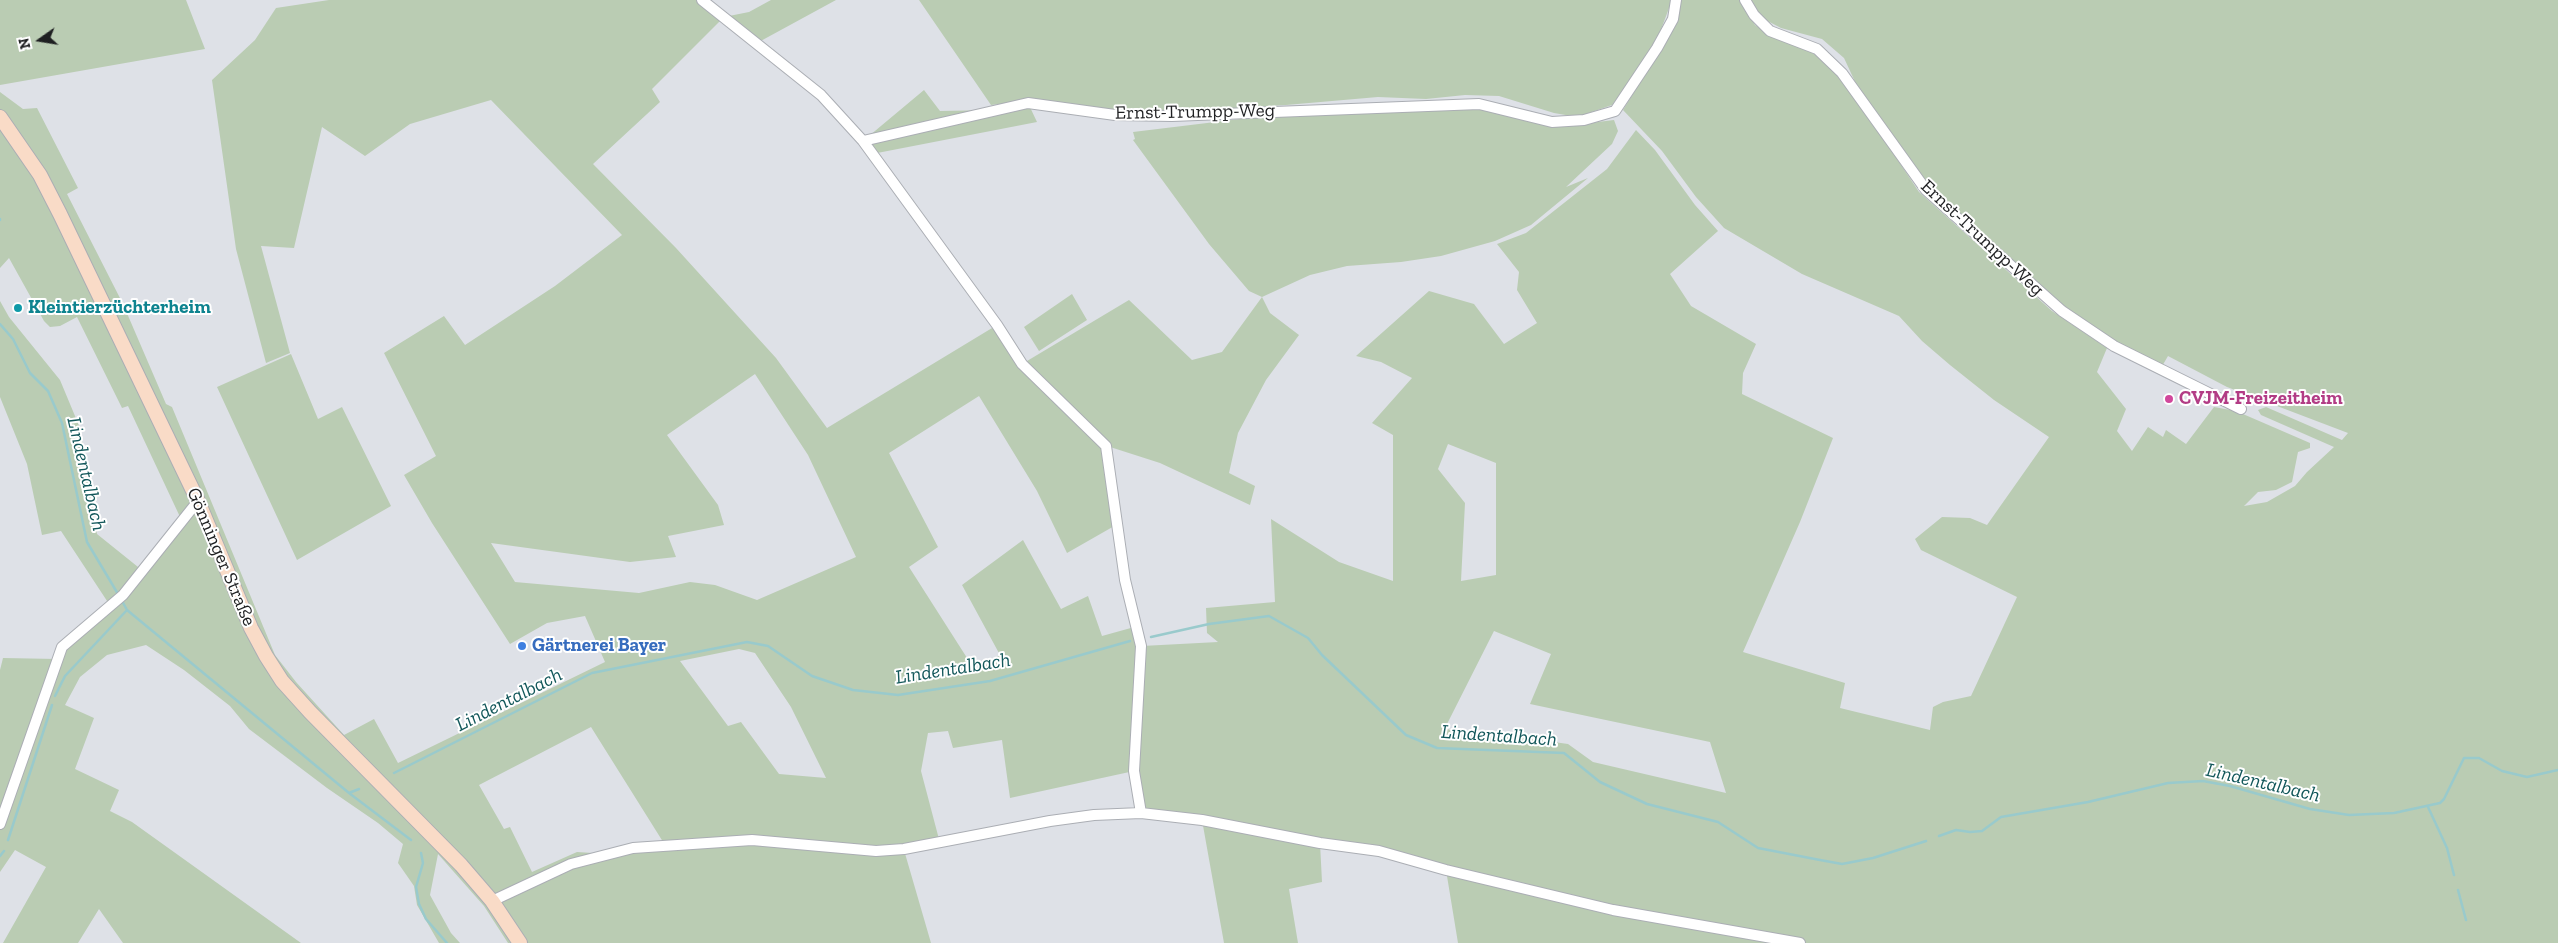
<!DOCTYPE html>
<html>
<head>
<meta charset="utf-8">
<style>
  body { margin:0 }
  #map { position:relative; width:2558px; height:943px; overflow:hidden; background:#dee1e7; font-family:"Zilla Slab",serif }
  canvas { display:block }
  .north { position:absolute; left:15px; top:15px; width:50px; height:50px; -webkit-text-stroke:4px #fff; paint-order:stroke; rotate:257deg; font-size:14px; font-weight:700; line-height:20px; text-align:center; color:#1f2022 }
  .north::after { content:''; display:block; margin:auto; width:18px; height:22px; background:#1f2022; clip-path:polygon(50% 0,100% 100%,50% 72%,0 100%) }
</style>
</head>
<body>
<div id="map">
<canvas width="2558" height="943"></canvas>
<div class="north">N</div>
</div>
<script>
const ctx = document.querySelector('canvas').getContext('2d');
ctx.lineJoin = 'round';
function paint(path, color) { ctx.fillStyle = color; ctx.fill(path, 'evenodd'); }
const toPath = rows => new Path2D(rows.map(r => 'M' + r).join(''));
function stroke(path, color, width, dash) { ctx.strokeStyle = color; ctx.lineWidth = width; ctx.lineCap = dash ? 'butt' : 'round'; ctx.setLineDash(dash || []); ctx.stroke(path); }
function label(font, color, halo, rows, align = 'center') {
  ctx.font = font + ' "Zilla Slab",serif'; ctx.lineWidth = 4; ctx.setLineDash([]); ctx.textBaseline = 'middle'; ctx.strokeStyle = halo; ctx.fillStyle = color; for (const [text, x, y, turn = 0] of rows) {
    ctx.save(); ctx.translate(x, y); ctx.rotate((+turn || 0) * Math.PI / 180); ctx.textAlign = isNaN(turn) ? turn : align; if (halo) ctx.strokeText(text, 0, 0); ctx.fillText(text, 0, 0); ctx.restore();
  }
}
const green = toPath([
  [0,0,186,0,205,49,0,85],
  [329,0,702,0,724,17,749,12,771,0,836,0,757,43,724,17,652,89,660,102,593,164,676,248,776,358,827,428,997,325,1022,364,1129,300,1192,360,1222,352,1262,297,1249,291,1209,244,1133,140,1135,139,1133,132,1240,119,1481,107,1557,127,1614,120,1618,131,1612,144,1566,187,1588,178,1531,225,1495,241,1441,256,1401,262,1347,266,1310,275,1262,297,1270,313,1299,335,1266,380,1238,433,1229,473,1255,486,1250,505,1160,463,1107,446,1116,525,1067,553,1037,491,979,396,889,453,938,547,909,567,976,672,1000,655,962,585,1023,540,1061,609,1088,596,1102,636,1138,626,1142,646,1218,642,1207,633,1206,608,1275,602,1271,519,1339,562,1393,581,1393,435,1372,423,1412,378,1381,362,1356,356,1429,291,1474,304,1504,344,1537,323,1517,290,1519,272,1497,244,1526,233,1607,169,1636,130,1655,150,1695,205,1718,231,1670,274,1691,306,1756,344,1743,373,1742,394,1833,438,1800,522,1743,652,1845,683,1840,708,1930,730,1933,707,1943,702,1971,696,2017,597,1921,550,1915,539,1942,517,1970,518,1987,525,2049,437,1994,400,1950,365,1922,341,1899,316,1802,274,1724,228,1696,197,1662,151,1623,110,1663,45,1680,0,1740,0,1755,25,1770,35,1804,48,1824,60,1860,103,1919,192,2052,311,2107,348,2097,372,2126,409,2117,431,2132,451,2148,427,2163,437,2166,430,2186,444,2214,407,2236,411,2310,443,2310,448,2298,452,2292,482,2276,490,2258,492,2244,506,2267,502,2295,486,2307,472,2334,447,2261,415,2258,410,2266,407,2342,440,2348,433,2227,387,2168,356,2161,368,2115,341,2059,303,1932,191,1858,88,1844,58,1822,39,1781,28,1758,16,1748,0,2558,0,2558,943,1458,943,1446,870,1320,843,1322,882,1289,889,1298,943,1224,943,1202,820,1141,813,1134,771,1010,798,1002,740,953,748,948,731,928,733,921,771,940,843,904,850,931,943,508,943,484,906,438,854,430,895,451,933,460,943,439,943,417,905,414,886,398,863,403,844,378,823,327,788,249,729,230,706,184,670,146,645,107,655,80,677,65,705,94,718,75,769,119,790,110,811,132,822,301,943,123,943,99,909,78,943,3,943,46,867,15,850,0,872,0,670,3,658,57,659,111,607,61,531,42,535,27,464,0,397,0,301,9,317,60,380,80,428,97,534,143,571,181,519,128,406,122,408,77,317,60,326,50,327,44,321,9,258,0,268,0,92,23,109,37,108,78,188,67,194,123,304,166,404,172,407,275,655,296,682,344,735,374,719,398,763,605,662,585,616,547,623,510,644,432,523,404,475,436,456,384,353,444,316,465,345,555,286,622,235,491,100,410,124,365,156,322,127,294,248,261,246,290,353,266,363,236,249,212,80,255,40,276,8],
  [755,374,808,455,856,557,757,600,715,585,690,582,639,593,515,582,491,543,630,562,676,557,668,536,724,525,718,505,667,435],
  [1448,444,1496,463,1496,575,1461,581,1465,503,1438,469],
  [1494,631,1551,654,1530,704,1710,742,1726,793,1593,762,1568,744,1525,738,1460,734,1445,728],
  [739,649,755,653,791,707,826,778,779,774,741,722,728,726,680,661],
  [591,727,665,845,608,854,577,852,532,872,510,827,504,829,479,785],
  [919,0,1672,0,1659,35,1641,66,1612,105,1577,117,1554,113,1499,96,1465,95,1426,99,1378,97,1286,105,1163,112,1107,111,1025,101,991,105],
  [924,90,940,111,993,110,1028,103,1037,122,872,154,863,141],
  [1072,294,1087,320,1039,351,1024,327],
  [291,354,318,419,342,407,391,506,297,560,217,387]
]);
const stream = toPath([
  [0,219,0,220],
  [0,324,13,339,30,373,48,391,62,423,87,542,118,594],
  [121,599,127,610,349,793,359,789],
  [1151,637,1209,624,1269,616,1308,638,1322,655,1406,735,1437,748,1564,753,1600,782,1647,804,1718,822,1758,848,1820,860,1842,864,1873,858,1926,841],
  [55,696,65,676,127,610],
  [394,773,592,673,747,642,768,646,812,676,853,690,898,695,990,681,1130,641],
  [349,793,411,840],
  [2428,807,2447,848,2454,875],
  [1939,836,1956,830,1970,832,1982,831,2001,817,2088,802,2168,783,2203,781,2230,786,2310,809,2349,815,2394,813,2440,803,2444,799,2464,758,2479,758,2502,771,2527,777,2558,770],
  [8,840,52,705],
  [421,853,423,863,416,887,419,904,426,919,447,943],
  [0,856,4,851],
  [2458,890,2466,920]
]);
const street = toPath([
  [702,0,821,95,863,141,997,325,1022,364,1106,446,1125,580,1141,646,1134,771,1141,813],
  [1745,0,1754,15,1770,31,1817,49,1842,73,1926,190,2062,311,2114,346,2241,409],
  [863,141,1028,103,1115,115,1172,116,1479,104,1552,122,1584,120,1615,111,1657,48,1673,19,1676,0],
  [0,824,62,647,123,595,198,501],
  [492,901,571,864,633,848,752,840,876,851,904,849,1050,821,1094,815,1141,813,1202,820,1320,843,1379,851,1446,870,1613,910,1800,943]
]);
const secondary = toPath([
  [0,117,40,175,60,214,198,501,251,628,266,656,282,681,310,712,461,865,492,901,520,943]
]);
const markers = [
  [18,308,5,"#0f9aa8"],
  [2169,399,5,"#d1479c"],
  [522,646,5,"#3f7fe0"]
];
const streetNames = [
  ["Ernst-Trumpp-Weg",1195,112,-1],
  ["Ernst-Trumpp-Weg",1982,238,43],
  ["Gönninger Straße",221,557,67]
];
const cultureNames = [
  ["Kleintierzüchterheim",28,308]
];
const hotelNames = [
  ["CVJM-Freizeitheim",2179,399]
];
const shopNames = [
  ["Gärtnerei Bayer",532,646]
];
const waterNames = [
  ["Lindentalbach",86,474,77],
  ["Lindentalbach",953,669,-9],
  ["Lindentalbach",509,700,-27],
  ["Lindentalbach",1499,736,4],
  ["Lindentalbach",2263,783,13]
];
paint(green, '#baccb3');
stroke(stream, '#99cacc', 2.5);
stroke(street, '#abaeb4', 12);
stroke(secondary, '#abaeb4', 16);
stroke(street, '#fff', 10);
stroke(secondary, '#f9dbc7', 14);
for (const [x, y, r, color] of markers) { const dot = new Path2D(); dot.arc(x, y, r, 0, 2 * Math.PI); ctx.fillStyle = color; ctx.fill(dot); stroke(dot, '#fff', 2); }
label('19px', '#1f2022', '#fff', streetNames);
label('bold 19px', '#0d838f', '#fff', cultureNames, 'left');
label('bold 19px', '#b23c85', '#fff', hotelNames, 'left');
label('bold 19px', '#366cbe', '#fff', shopNames, 'left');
label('italic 20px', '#12575a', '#fff', waterNames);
</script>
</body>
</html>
